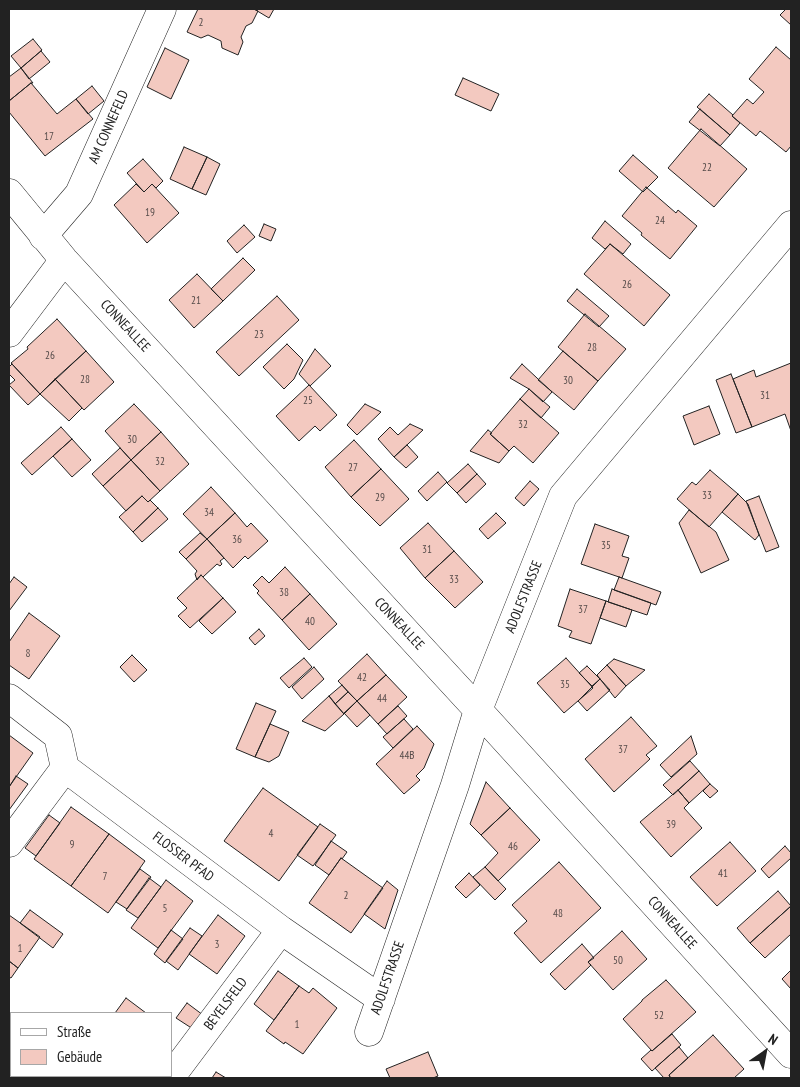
<!DOCTYPE html>
<html>
<head>
<meta charset="utf-8">
<style>
  body { margin:0 }
  #map { position:relative; width:800px; height:1087px; overflow:hidden; background:#fff; font-family:"PT Sans Narrow",sans-serif }
  canvas { display:block }
  .frame { position:absolute; inset:0; border:10px solid #222; pointer-events:none }
  .legend { position:absolute; left:10px; top:1012px; width:162px; height:65px; box-sizing:border-box; background:#fff; border:1px solid #a7a7a7; margin:0; padding:6px 9px; list-style:none; font-size:15px; color:#222 }
  .legend li { display:flex; align-items:center; gap:10px; height:25px }
  .legend b { width:25px; border:1px solid #a7a7a7 }
  .north { position:absolute; left:740px; top:1027px; width:50px; height:50px; -webkit-text-stroke:4px #fff; paint-order:stroke; rotate:33deg; font-size:14px; font-weight:700; line-height:20px; text-align:center; color:#222 }
  .north::after { content:''; display:block; margin:auto; width:18px; height:22px; background:#222; clip-path:polygon(50% 0,100% 100%,50% 72%,0 100%) }
</style>
</head>
<body>
<div id="map">
<canvas width="800" height="1087"></canvas>
<div class="frame"></div>
<ul class="legend">
<li><b style="height:6px;background:#fff"></b>Straße</li>
<li><b style="height:14px;background:#f3c9c0"></b>Gebäude</li>
</ul>
<div class="north">N</div>
</div>
<script>
const ctx = document.querySelector('canvas').getContext('2d');
ctx.lineJoin = 'round';
function paint(path, color) { ctx.fillStyle = color; ctx.fill(path, 'evenodd'); }
const toPath = rows => new Path2D(rows.map(r => 'M' + r).join(''));
function stroke(path, color, width, dash) { ctx.strokeStyle = color; ctx.lineWidth = width; ctx.lineCap = dash ? 'butt' : 'round'; ctx.setLineDash(dash || []); ctx.stroke(path); }
function label(font, color, halo, rows, align = 'center') {
  ctx.font = font + ' "PT Sans Narrow",sans-serif'; ctx.lineWidth = 4; ctx.setLineDash([]); ctx.textBaseline = 'middle'; ctx.strokeStyle = halo; ctx.fillStyle = color; for (const [text, x, y, turn = 0] of rows) {
    ctx.save(); ctx.translate(x, y); ctx.rotate((+turn || 0) * Math.PI / 180); ctx.textAlign = isNaN(turn) ? turn : align; if (halo) ctx.strokeText(text, 0, 0); ctx.fillText(text, 0, 0); ctx.restore();
  }
}
const building = toPath([
  [198,9,254,9,258,11,252,23,246,26,241,37,243,42,238,55,222,48,221,41,208,35,201,38,187,32,198,9],
  [254,9,274,9,269,18,254,9],
  [786,9,791,9,791,25,780,15,786,9],
  [33,39,42,50,21,68,11,56,33,39],
  [776,47,791,60,791,146,786,152,760,131,756,136,732,116,747,99,753,104,764,92,749,79,776,47],
  [165,48,189,60,171,99,147,87,165,48],
  [41,51,50,62,29,79,21,68,41,51],
  [21,68,33,83,31,83,9,101,9,77,21,68],
  [463,78,499,94,491,111,455,95,463,78],
  [31,83,57,114,76,99,93,119,45,156,9,112,9,101,31,83],
  [92,86,104,101,88,114,76,99,92,86],
  [709,94,733,115,732,116,740,123,730,135,697,107,709,94],
  [700,109,730,135,720,146,689,122,700,109],
  [701,129,747,169,714,207,668,168,701,129],
  [184,147,207,157,192,189,170,179,184,147],
  [633,155,658,177,643,192,619,171,633,155],
  [207,157,220,164,206,195,192,189,207,157],
  [143,159,163,181,156,188,152,184,144,192,127,173,143,159],
  [136,184,144,192,152,184,179,213,147,243,114,205,136,184],
  [646,187,676,213,678,210,697,226,670,259,641,235,642,233,622,216,646,187],
  [605,221,631,244,623,254,610,244,605,249,592,238,605,221],
  [264,224,276,229,271,241,259,236,264,224],
  [244,225,255,237,237,253,227,241,244,225],
  [610,244,670,295,644,326,584,274,610,244],
  [243,258,255,270,223,301,211,289,243,258],
  [197,274,223,301,194,328,169,300,197,274],
  [577,289,609,316,599,327,567,301,577,289],
  [277,296,299,320,239,376,216,352,277,296],
  [585,314,626,349,598,381,558,347,585,314],
  [57,319,86,351,40,394,11,363,28,349,27,347,57,319],
  [287,344,303,360,294,379,284,389,263,367,287,344],
  [315,349,331,366,310,386,299,374,315,349],
  [86,351,114,382,84,410,55,379,86,351],
  [563,351,598,381,574,410,538,380,563,351],
  [791,363,791,431,785,414,752,427,733,379,754,370,756,377,791,363],
  [12,364,40,394,28,405,9,385,15,380,9,374,9,367,12,364],
  [522,364,552,392,543,402,529,389,510,378,522,364],
  [731,374,752,427,736,433,716,380,731,374],
  [55,379,82,408,69,421,40,394,55,379],
  [309,385,337,415,320,431,315,426,299,441,276,416,309,385],
  [529,389,550,407,541,418,520,399,529,389],
  [520,399,559,433,533,463,514,446,509,451,490,434,520,399],
  [134,404,161,432,131,460,105,431,134,404],
  [365,404,381,412,357,435,347,425,365,404],
  [709,406,720,434,694,445,683,416,709,406],
  [410,424,423,430,394,457,378,439,390,427,398,435,410,424],
  [61,427,72,439,32,475,21,463,61,427],
  [488,430,492,433,490,434,509,451,499,463,470,451,488,430],
  [161,432,189,464,160,491,131,460,161,432],
  [72,439,91,460,72,477,53,456,72,439],
  [354,440,381,469,351,497,325,467,354,440],
  [407,445,418,457,406,468,394,457,407,445],
  [120,448,131,460,103,486,92,474,120,448],
  [131,460,160,491,148,502,142,496,126,511,103,486,131,460],
  [468,464,477,474,457,493,447,483,468,464],
  [381,469,409,499,380,526,351,497,381,469],
  [710,470,738,494,709,527,677,499,692,482,696,485,710,470],
  [438,472,447,482,427,501,418,491,438,472],
  [477,474,486,484,466,503,457,493,477,474],
  [530,481,539,489,524,506,515,498,530,481],
  [211,487,235,513,207,539,183,514,211,487],
  [738,494,748,504,759,535,755,540,722,512,738,494],
  [142,496,148,502,150,500,158,508,133,532,119,517,142,496],
  [759,496,779,547,766,552,746,501,759,496],
  [158,508,168,519,142,542,133,532,158,508],
  [689,510,716,532,729,560,701,573,679,523,689,510],
  [235,513,247,527,251,523,268,541,248,559,245,556,233,568,207,539,235,513],
  [496,513,506,523,488,539,479,529,496,513],
  [428,523,454,551,425,578,400,548,428,523],
  [595,524,629,536,622,556,629,558,622,578,581,564,595,524],
  [200,533,207,539,186,559,179,552,200,533],
  [207,539,224,558,220,561,222,564,220,566,217,564,203,577,201,575,197,580,195,574,197,571,186,559,207,539],
  [454,551,483,582,455,608,425,578,454,551],
  [285,567,310,594,282,620,257,593,259,591,253,585,262,576,269,583,285,567],
  [201,575,223,598,190,628,178,616,187,608,177,598,201,575],
  [14,577,27,587,9,611,9,584,14,577],
  [619,577,661,592,656,605,614,590,619,577],
  [570,589,606,601,591,644,569,637,572,631,558,626,570,589],
  [612,589,651,603,647,615,608,602,612,589],
  [310,594,337,624,309,650,282,620,310,594],
  [223,598,236,612,212,634,199,621,223,598],
  [606,601,632,610,626,627,600,618,606,601],
  [29,613,60,636,29,679,9,665,9,642,29,613],
  [259,629,265,636,255,645,249,638,259,629],
  [367,654,386,675,357,701,338,681,367,654],
  [132,655,147,670,134,682,120,667,132,655],
  [304,658,312,667,289,688,280,678,304,658],
  [566,658,593,688,564,713,537,683,566,658],
  [614,659,645,670,626,686,607,665,614,659],
  [607,665,626,686,615,698,597,675,607,665],
  [587,666,600,679,592,686,579,673,587,666],
  [314,667,324,679,302,699,292,687,314,667],
  [386,675,407,697,378,724,357,701,386,675],
  [600,679,610,690,587,711,578,701,600,679],
  [342,685,348,692,335,704,329,696,342,685],
  [348,692,357,701,344,714,335,704,348,692],
  [329,696,344,714,325,731,302,721,329,696],
  [357,701,370,715,357,727,344,713,357,701],
  [256,703,276,711,255,757,236,749,256,703],
  [398,706,407,716,387,734,378,724,398,706],
  [631,717,657,746,646,755,650,759,614,792,585,759,631,717],
  [404,719,413,729,393,748,383,737,404,719],
  [270,724,289,732,279,756,269,762,255,757,270,724],
  [417,726,434,744,424,768,416,776,420,780,404,794,376,764,417,726],
  [9,735,33,753,9,787,9,735],
  [691,736,697,754,671,777,660,765,691,736],
  [690,761,699,771,673,795,663,785,690,761],
  [699,771,710,784,689,803,678,790,699,771],
  [16,776,28,784,9,810,9,787,16,776],
  [486,782,510,808,481,835,470,824,486,782],
  [710,784,718,791,710,798,703,791,710,784],
  [263,788,318,827,279,881,224,841,263,788],
  [678,790,689,803,684,808,702,828,671,857,640,822,678,790],
  [71,807,109,834,71,886,34,859,71,807],
  [510,808,540,840,498,881,485,867,498,853,481,835,510,808],
  [49,815,60,823,36,856,25,848,49,815],
  [320,824,336,835,313,866,297,855,320,824],
  [109,834,145,861,108,913,71,886,109,834],
  [331,841,347,852,342,859,341,858,329,875,315,865,331,841],
  [730,842,756,871,717,906,690,877,730,842],
  [785,846,791,853,791,858,769,878,761,869,785,846],
  [341,858,383,888,351,933,309,903,341,858],
  [559,862,601,908,541,963,514,933,527,921,512,905,559,862],
  [485,867,506,889,495,900,473,877,485,867],
  [140,869,151,877,127,909,116,902,140,869],
  [469,873,480,885,466,898,455,887,469,873],
  [149,878,161,887,138,918,126,910,149,878],
  [166,880,193,901,158,948,131,928,166,880],
  [387,881,398,890,385,929,364,914,387,881],
  [778,891,791,906,750,943,737,928,778,891],
  [791,906,791,934,765,958,750,943,791,906],
  [30,910,63,934,53,948,20,923,30,910],
  [9,915,40,937,18,968,9,961,9,915],
  [218,915,245,936,217,974,189,954,218,915],
  [190,928,202,936,178,970,166,961,190,928],
  [171,930,183,939,165,963,154,954,171,930],
  [622,931,647,959,613,990,588,962,622,931],
  [582,944,594,958,588,962,591,965,565,990,550,974,582,944],
  [9,961,18,968,11,978,9,977,9,961],
  [791,970,791,989,782,979,791,970],
  [278,971,299,986,274,1020,254,1004,278,971],
  [666,980,696,1012,652,1051,623,1019,642,1001,642,1000,666,980],
  [299,986,309,993,313,988,337,1008,303,1054,285,1042,284,1044,266,1031,299,986],
  [126,998,146,1013,115,1013,126,998],
  [187,1003,203,1015,193,1029,176,1018,187,1003],
  [672,1034,681,1045,652,1071,641,1059,651,1050,652,1051,672,1034],
  [713,1035,744,1069,734,1078,669,1078,670,1077,669,1075,713,1035],
  [679,1047,688,1058,669,1075,670,1077,669,1078,664,1078,655,1068,679,1047],
  [428,1052,438,1076,433,1078,390,1078,386,1069,428,1052],
  [216,1072,226,1078,212,1078,216,1072],
  [67,1076,92,1076,96,1078,66,1078,67,1076]
]);
const minor = toPath([
  [9,193,64,260,478,710,791,1054],
  [43,236,79,194,162,9],
  [9,333,64,260],
  [9,698,58,736,65,768,281,930,381,999],
  [9,843,65,768],
  [369,1032,455,785,478,710,563,496,791,225],
  [170,1078,281,930]
]);
const numberNames = [
  ["2",201,23],
  ["17",49,137],
  ["22",707,168],
  ["19",150,213],
  ["24",660,221],
  ["26",627,285],
  ["21",196,301],
  ["23",259,335],
  ["28",592,348],
  ["26",50,356],
  ["28",85,380],
  ["30",568,381],
  ["31",765,396],
  ["25",308,401],
  ["32",523,425],
  ["30",132,440],
  ["32",160,462],
  ["27",353,468],
  ["33",707,496],
  ["29",380,498],
  ["34",209,513],
  ["36",237,540],
  ["35",606,546],
  ["31",427,550],
  ["33",454,580],
  ["38",284,593],
  ["37",583,610],
  ["40",310,622],
  ["8",28,654],
  ["42",362,678],
  ["35",565,685],
  ["44",382,699],
  ["37",623,750],
  ["44B",407,756],
  ["39",671,825],
  ["4",271,834],
  ["9",72,845],
  ["46",513,847],
  ["41",723,874],
  ["7",105,877],
  ["2",346,896],
  ["5",165,909],
  ["48",558,914],
  ["3",217,945],
  ["1",20,949],
  ["50",618,961],
  ["52",659,1016],
  ["1",297,1025]
];
const streetNames = [
  ["AM CONNEFELD",109,127,-66],
  ["CONNEALLEE",125,326,47],
  ["ADOLFSTRASSE",524,597,-68],
  ["CONNEALLEE",399,624,47],
  ["FLOSSER PFAD",183,857,37],
  ["CONNEALLEE",672,923,48],
  ["ADOLFSTRASSE",388,978,-71],
  ["BEYELSFELD",226,1004,-53]
];
paint(building, '#f3c9c0');
stroke(building, '#222', 1);
stroke(minor, '#222', 29);
stroke(minor, '#fff', 28);
label('11px', '#564c4a', null, numberNames);
label('14px', '#222', '#fff', streetNames);
</script>
</body>
</html>
